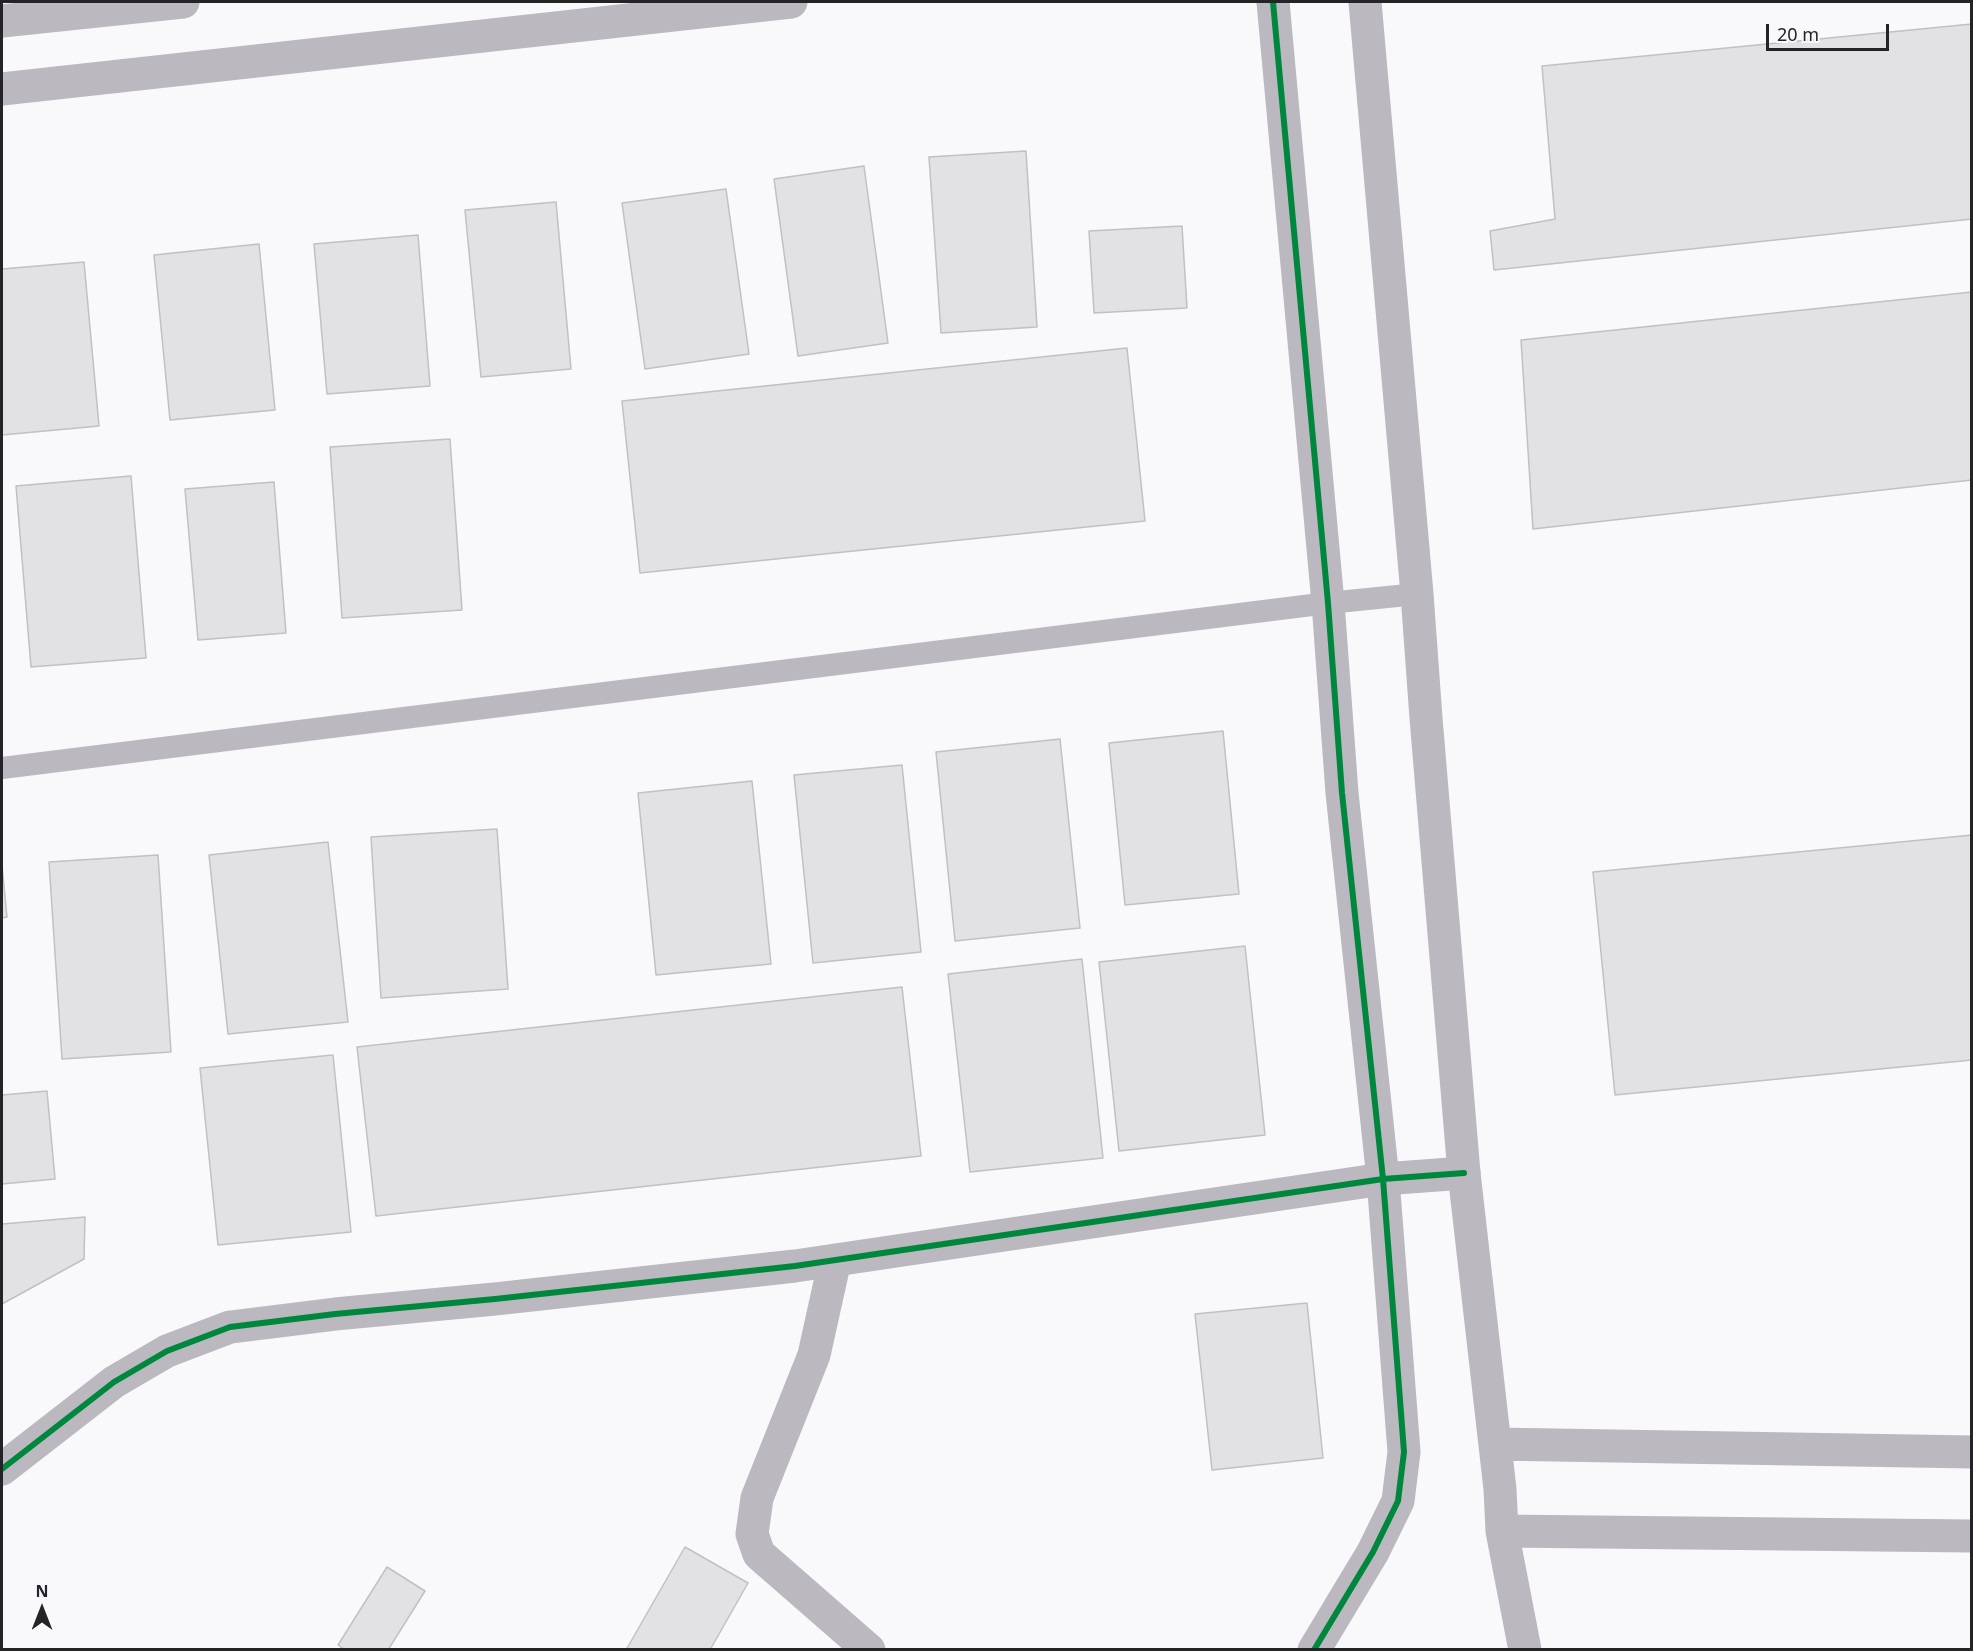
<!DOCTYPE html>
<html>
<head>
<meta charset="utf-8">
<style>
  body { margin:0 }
  #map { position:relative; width:1973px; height:1651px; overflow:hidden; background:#f9f8fa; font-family:"Noto Sans",sans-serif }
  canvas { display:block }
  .frame { position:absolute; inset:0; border:3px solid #242325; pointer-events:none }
  .north { position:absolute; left:12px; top:1579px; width:60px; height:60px; -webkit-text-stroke:4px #f8f7fb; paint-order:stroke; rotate:0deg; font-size:16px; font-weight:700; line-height:24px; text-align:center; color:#242325 }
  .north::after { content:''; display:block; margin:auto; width:21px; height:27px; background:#242325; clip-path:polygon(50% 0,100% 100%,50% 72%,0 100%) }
  .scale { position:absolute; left:1766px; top:24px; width:123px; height:27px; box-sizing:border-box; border:3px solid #242325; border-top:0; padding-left:8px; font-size:18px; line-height:21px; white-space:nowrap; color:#242325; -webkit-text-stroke:4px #f8f7fb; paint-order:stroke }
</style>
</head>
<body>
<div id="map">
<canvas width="1973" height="1651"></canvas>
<div class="frame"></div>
<div class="north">N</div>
<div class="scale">20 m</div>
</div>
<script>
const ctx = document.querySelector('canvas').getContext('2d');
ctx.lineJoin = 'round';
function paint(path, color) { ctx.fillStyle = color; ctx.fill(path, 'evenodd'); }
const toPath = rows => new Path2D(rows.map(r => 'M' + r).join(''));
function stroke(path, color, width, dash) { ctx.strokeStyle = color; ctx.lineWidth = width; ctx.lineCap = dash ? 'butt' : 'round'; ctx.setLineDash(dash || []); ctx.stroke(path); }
const building = toPath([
  [1972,24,1972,219,1494,270,1490,231,1555,219,1542,66,1972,24],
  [1026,151,1037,327,941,333,929,157,1026,151],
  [864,166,888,343,798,356,774,179,864,166],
  [726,189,749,354,645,369,622,203,726,189],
  [556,202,571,369,481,377,465,210,556,202],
  [1182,226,1187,308,1094,313,1089,231,1182,226],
  [418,235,430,386,327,394,314,244,418,235],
  [259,244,275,410,170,420,154,255,259,244],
  [84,262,99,426,2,435,2,269,84,262],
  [1972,292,1972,480,1533,529,1521,340,1972,292],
  [1127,348,1145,521,640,573,622,401,1127,348],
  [450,439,462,610,342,618,330,447,450,439],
  [131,476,146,658,31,667,16,486,131,476],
  [274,482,286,633,198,640,185,489,274,482],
  [1223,731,1239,894,1125,905,1109,743,1223,731],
  [1060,739,1080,928,955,941,936,752,1060,739],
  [902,765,921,952,813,963,794,775,902,765],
  [752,781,771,964,656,975,638,793,752,781],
  [497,829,508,989,381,998,371,837,497,829],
  [1972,835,1972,1060,1615,1095,1593,872,1972,835],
  [328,842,348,1022,228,1034,209,855,328,842],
  [158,855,171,1052,62,1059,49,862,158,855],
  [2,865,7,917,2,918,2,865],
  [1245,946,1265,1135,1119,1151,1099,962,1245,946],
  [1082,959,1103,1158,970,1172,948,974,1082,959],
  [902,987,921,1156,376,1216,357,1047,902,987],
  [333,1055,351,1232,218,1245,200,1068,333,1055],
  [47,1091,55,1179,2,1184,2,1095,47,1091],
  [85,1217,84,1259,2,1304,2,1224,85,1217],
  [1307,1303,1323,1458,1212,1470,1195,1314,1307,1303],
  [685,1547,748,1583,710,1650,626,1650,685,1547],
  [387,1567,425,1591,388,1650,345,1650,338,1645,387,1567]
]);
const service = toPath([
  [2,768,1328,603,1417,594]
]);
const minor = toPath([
  [835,1260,814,1355,757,1498,752,1534,759,1554,869,1650],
  [2,1469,114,1382,167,1351,230,1327,335,1314,495,1299,795,1266,1383,1179,1464,1173]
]);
const tertiary = toPath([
  [1273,2,1328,603,1342,793,1383,1179,1404,1452,1398,1501,1373,1552,1314,1650],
  [1365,2,1417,594,1426,718,1464,1173,1500,1489,1502,1531,1525,1650],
  [2,21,183,2],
  [2,89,791,2],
  [1495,1444,1972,1452],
  [1502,1531,1972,1536]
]);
const cycleway = toPath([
  [1273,2,1328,603,1342,793,1383,1179,1404,1452,1398,1501,1373,1552,1314,1650],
  [2,1469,114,1382,167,1351,230,1327,335,1314,495,1299,795,1266,1383,1179,1464,1173]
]);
paint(building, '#e2e1e3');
stroke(building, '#c1c0c2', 1.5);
stroke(service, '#bbb8c0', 22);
stroke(minor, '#bbb8c0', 33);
stroke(tertiary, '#bbb8c0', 33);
stroke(cycleway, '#00873e', 6);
</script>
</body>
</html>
